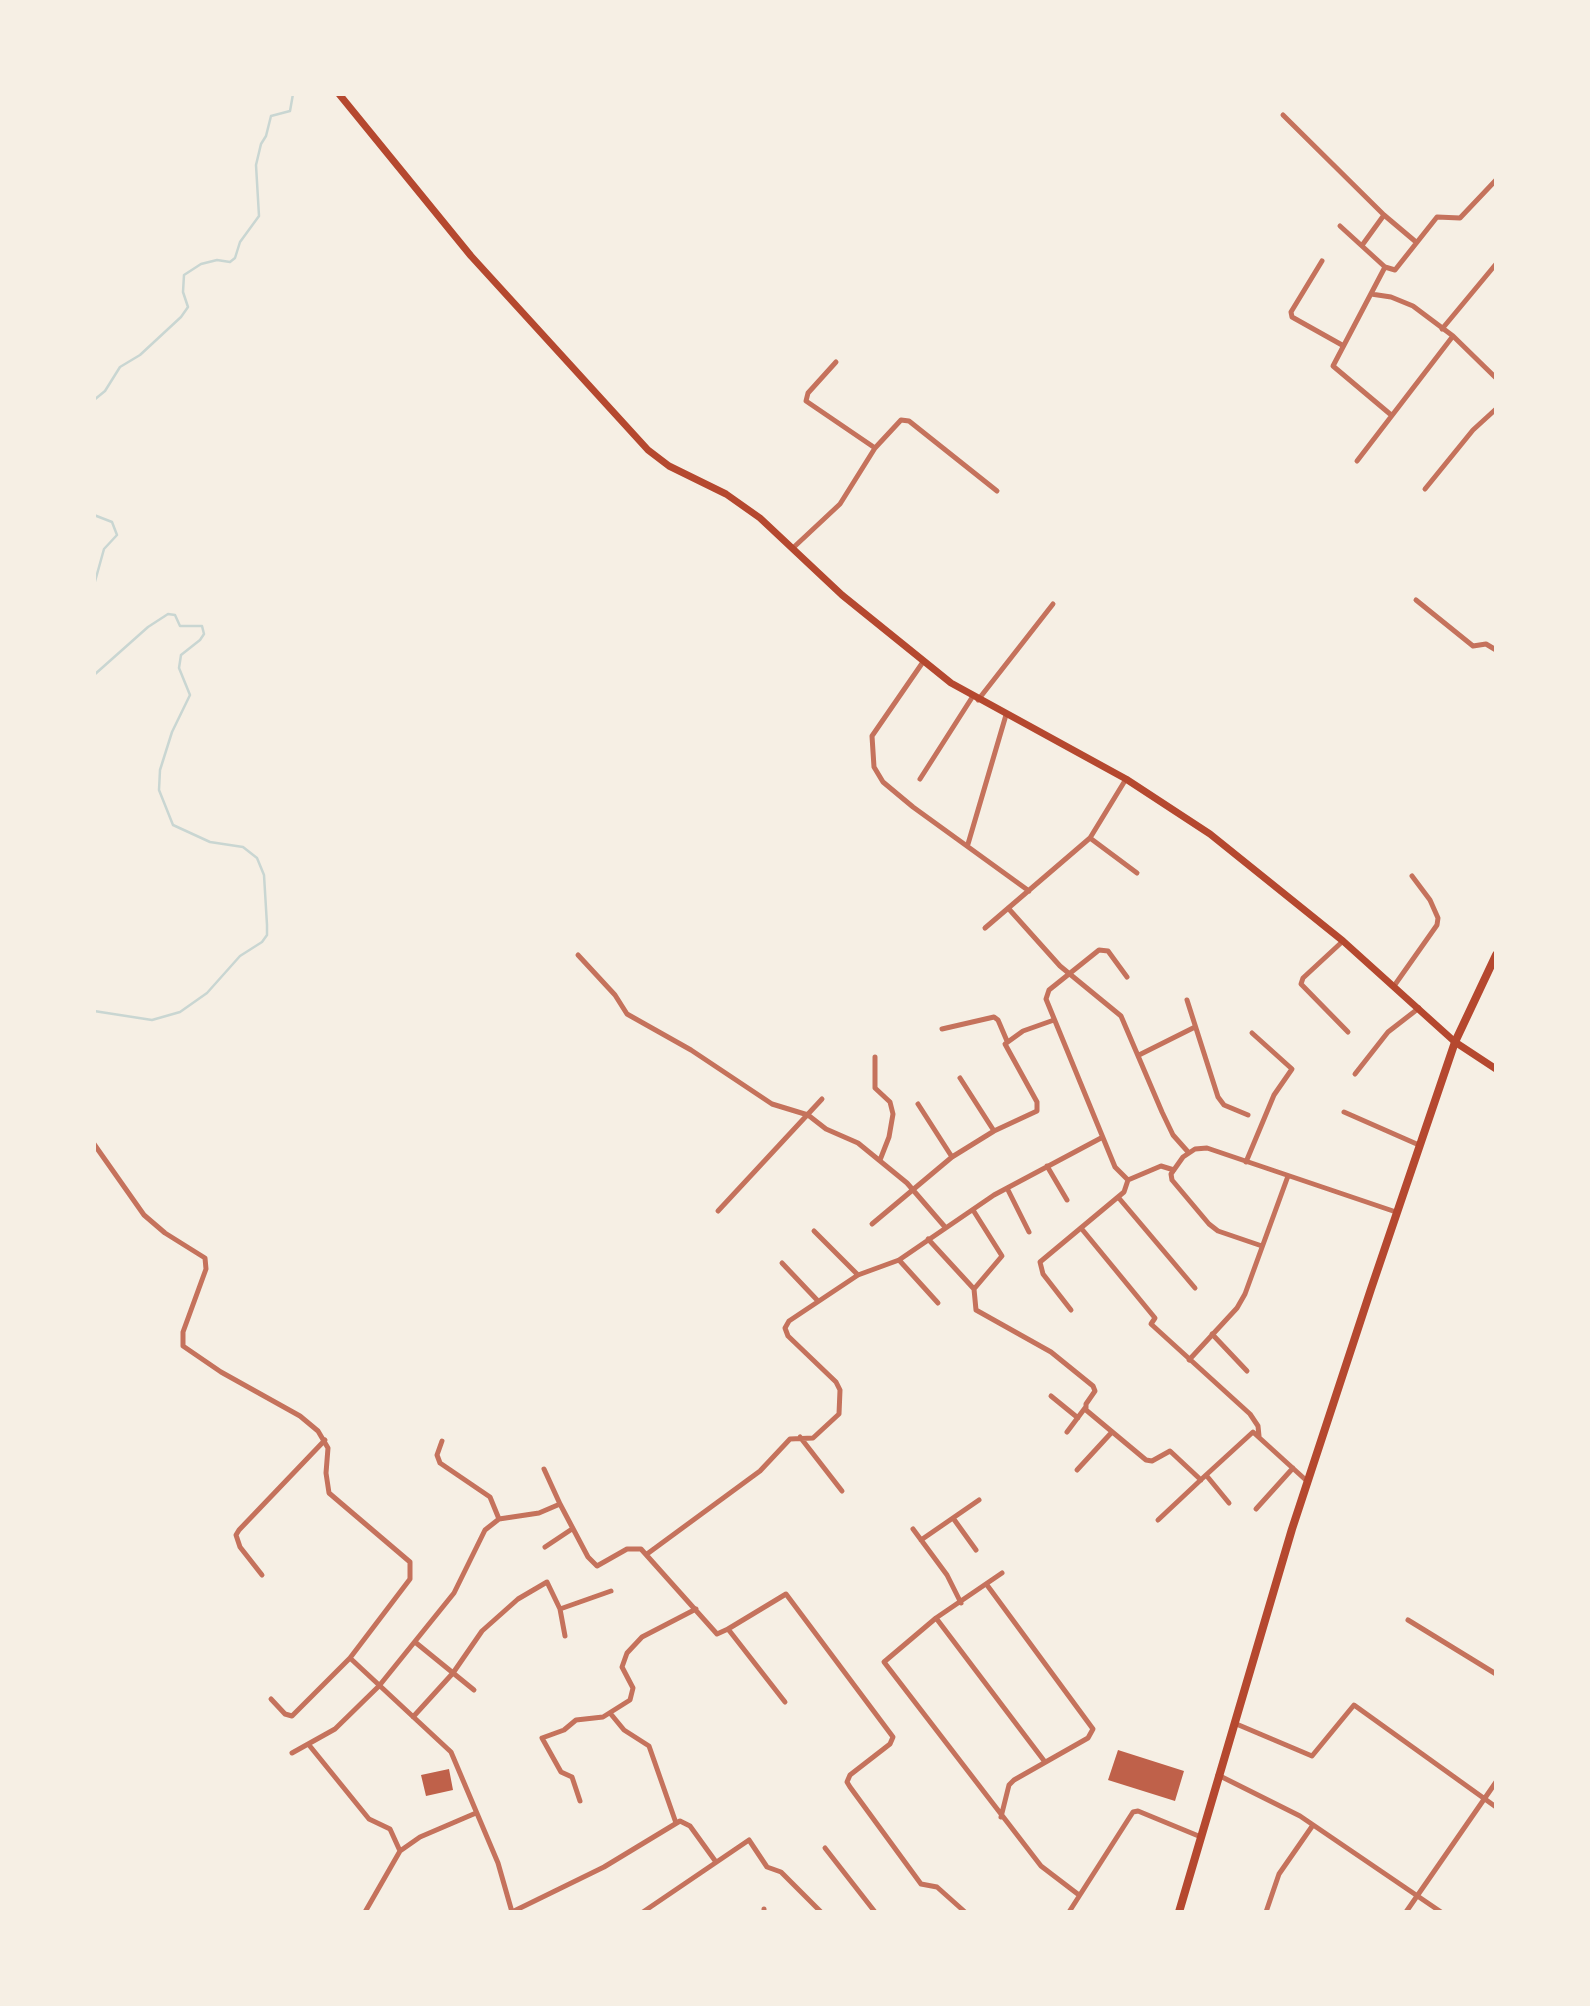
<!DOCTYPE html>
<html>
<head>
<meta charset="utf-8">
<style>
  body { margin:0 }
  #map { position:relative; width:1590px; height:2006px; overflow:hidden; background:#f6efe4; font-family:"Archivo Narrow",sans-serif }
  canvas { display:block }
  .frame { position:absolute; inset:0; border:96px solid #f6efe4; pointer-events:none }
</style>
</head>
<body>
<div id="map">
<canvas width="1590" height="2006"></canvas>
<div class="frame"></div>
</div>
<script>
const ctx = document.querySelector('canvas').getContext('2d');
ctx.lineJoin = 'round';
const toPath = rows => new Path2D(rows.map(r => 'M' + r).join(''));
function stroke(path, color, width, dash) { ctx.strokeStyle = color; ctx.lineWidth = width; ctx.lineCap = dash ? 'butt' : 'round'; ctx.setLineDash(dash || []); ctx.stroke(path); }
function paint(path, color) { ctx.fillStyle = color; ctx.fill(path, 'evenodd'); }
const stream = toPath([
  [94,400,105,391,120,367,140,355,181,317,188,307,183,292,184,275,201,264,217,260,230,262,235,258,240,242,259,216,256,165,261,144,266,136,271,116,290,111,293,94],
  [94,515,112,522,117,535,104,549,94,585],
  [94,675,148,627,168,614,175,615,180,626,202,626,204,634,200,640,181,655,179,668,190,695,172,732,160,770,159,790,173,825,210,842,243,847,257,858,264,875,267,925,267,935,262,942,240,956,207,993,180,1012,152,1020,94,1011]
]);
const building = toPath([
  [1118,1750,1184,1771,1175,1801,1108,1780],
  [449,1769,453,1790,426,1796,421,1775]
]);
const minor = toPath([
  [1283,115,1384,215,1416,242],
  [1340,226,1385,267,1395,270,1437,217,1460,218,1496,180],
  [1363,244,1384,215],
  [1322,261,1291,312,1292,317,1342,345],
  [1385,267,1333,366,1390,414],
  [1371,294,1391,297,1413,306,1453,336,1496,378],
  [1442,329,1496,264],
  [836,362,808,393,806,401,875,448],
  [1357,461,1453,336],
  [1425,489,1473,430,1496,409],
  [794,547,840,504,875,448,901,420,909,421,997,491],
  [1416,600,1473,646,1486,644,1496,650],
  [923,662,872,736,874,767,883,782,913,807,1029,891],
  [978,700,1053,604],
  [920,779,973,696],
  [1090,838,1137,873],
  [968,844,1006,715],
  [1008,908,1060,966,1121,1016,1162,1112,1173,1135,1189,1153],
  [985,928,1090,838,1126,779],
  [1343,941,1303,978,1301,984,1348,1032],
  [578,955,615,995,627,1014,691,1050,772,1104,808,1115,826,1129,858,1143,907,1183,945,1227],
  [1127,977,1108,951,1099,950,1049,990,1046,999,1115,1167,1128,1180,1161,1166,1174,1170],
  [1394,986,1437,925,1438,918,1430,900,1412,876],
  [1187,1000,1218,1097,1224,1105,1248,1115],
  [942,1029,994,1017,998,1020,1007,1041],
  [1139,1055,1195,1027],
  [875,1057,875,1088,890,1102,893,1114,889,1137,880,1160],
  [1355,1074,1388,1032,1419,1008],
  [960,1078,994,1131],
  [918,1104,952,1157],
  [1344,1112,1419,1145],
  [94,1144,144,1215,165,1233,205,1258,206,1269,183,1332,183,1346,221,1372,300,1416,318,1431,328,1448,326,1473,329,1493,410,1562,410,1579,350,1658,451,1752,498,1863,512,1912,604,1867,680,1821,690,1826,716,1862],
  [1246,1162,1274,1095,1292,1069,1252,1033],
  [1047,1166,1067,1200],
  [1007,1188,1029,1232],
  [1118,1197,1195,1288],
  [973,1210,1002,1256,974,1289,976,1310,1051,1352,1093,1386,1095,1391,1086,1404,1086,1410,1146,1460,1152,1461,1170,1451,1201,1480],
  [718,1211,822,1099],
  [872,1224,952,1157,994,1131,1037,1111,1037,1102,1005,1044,1023,1031,1054,1020],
  [1081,1228,1155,1318,1151,1324,1250,1414,1258,1426,1259,1436],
  [814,1231,858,1275],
  [928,1239,974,1289],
  [1262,1246,1218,1231,1209,1224,1172,1180,1171,1174,1183,1157,1195,1149,1207,1148,1396,1212],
  [899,1260,938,1303],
  [782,1263,818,1301],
  [1071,1310,1043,1274,1040,1262,1124,1192,1128,1180],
  [1212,1334,1247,1371],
  [1189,1360,1237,1308,1245,1294,1288,1176],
  [1051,1396,1078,1418],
  [1067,1432,1085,1408],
  [800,1437,842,1491],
  [544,1469,560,1504],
  [1077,1470,1112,1432],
  [1206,1475,1253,1432,1308,1482],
  [1256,1509,1293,1468],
  [953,1518,976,1550],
  [499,1519,539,1513,560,1504,588,1557,597,1566,627,1549,641,1549,717,1634,728,1629,785,1702],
  [1158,1520,1206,1475,1229,1503],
  [913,1529,947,1575,961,1603],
  [921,1540,979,1500],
  [545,1547,572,1529],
  [647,1554,760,1471,790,1439,813,1438,839,1414,840,1390,836,1382,788,1336,785,1328,789,1321,858,1275,899,1260,994,1195,1101,1138],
  [1002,1573,936,1618,884,1662,1041,1866,1079,1895],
  [262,1575,240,1547,236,1535,239,1530,325,1440],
  [987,1585,1093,1729,1088,1738,1014,1780,1009,1785,1001,1817],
  [560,1609,611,1591],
  [936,1618,1045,1762],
  [1408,1620,1496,1674],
  [728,1629,786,1594,893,1737,890,1744,850,1775,847,1782,850,1787,921,1884,937,1887,965,1912],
  [415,1642,474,1690],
  [271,1699,285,1714,292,1716,350,1658],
  [610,1713,624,1730,649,1746,676,1823],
  [413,1717,453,1673,482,1631,518,1599,547,1582,560,1609,565,1636],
  [1234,1723,1312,1756,1354,1705,1496,1807],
  [309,1745,369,1819,390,1829,400,1851],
  [292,1753,335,1729,379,1686,454,1593,485,1530,499,1519,490,1497,440,1463,437,1455,442,1441],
  [1218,1775,1300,1816,1441,1912],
  [580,1801,572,1777,561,1772,542,1738,564,1730,576,1720,603,1717,630,1700,633,1688,622,1667,627,1653,642,1637,696,1609],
  [825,1848,875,1912],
  [365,1912,400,1851,420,1837,476,1813],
  [643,1912,749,1840,767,1867,781,1872,821,1912],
  [764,1912,764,1909],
  [1069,1912,1133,1812,1138,1811,1201,1837],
  [1266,1912,1279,1874,1313,1825],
  [1406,1912,1496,1782]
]);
const secondary = toPath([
  [339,94,471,256,648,450,669,466,726,494,760,518,842,595,951,683,1126,779,1210,834,1343,941,1455,1042,1496,1069]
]);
const trunk = toPath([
  [1179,1912,1292,1529,1371,1289,1455,1042,1496,955]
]);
stroke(stream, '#c9d6d2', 2.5);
paint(building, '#bf614a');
stroke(minor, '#c5725c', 5);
stroke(secondary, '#b5482f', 7);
stroke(trunk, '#b5482f', 8);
</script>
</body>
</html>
